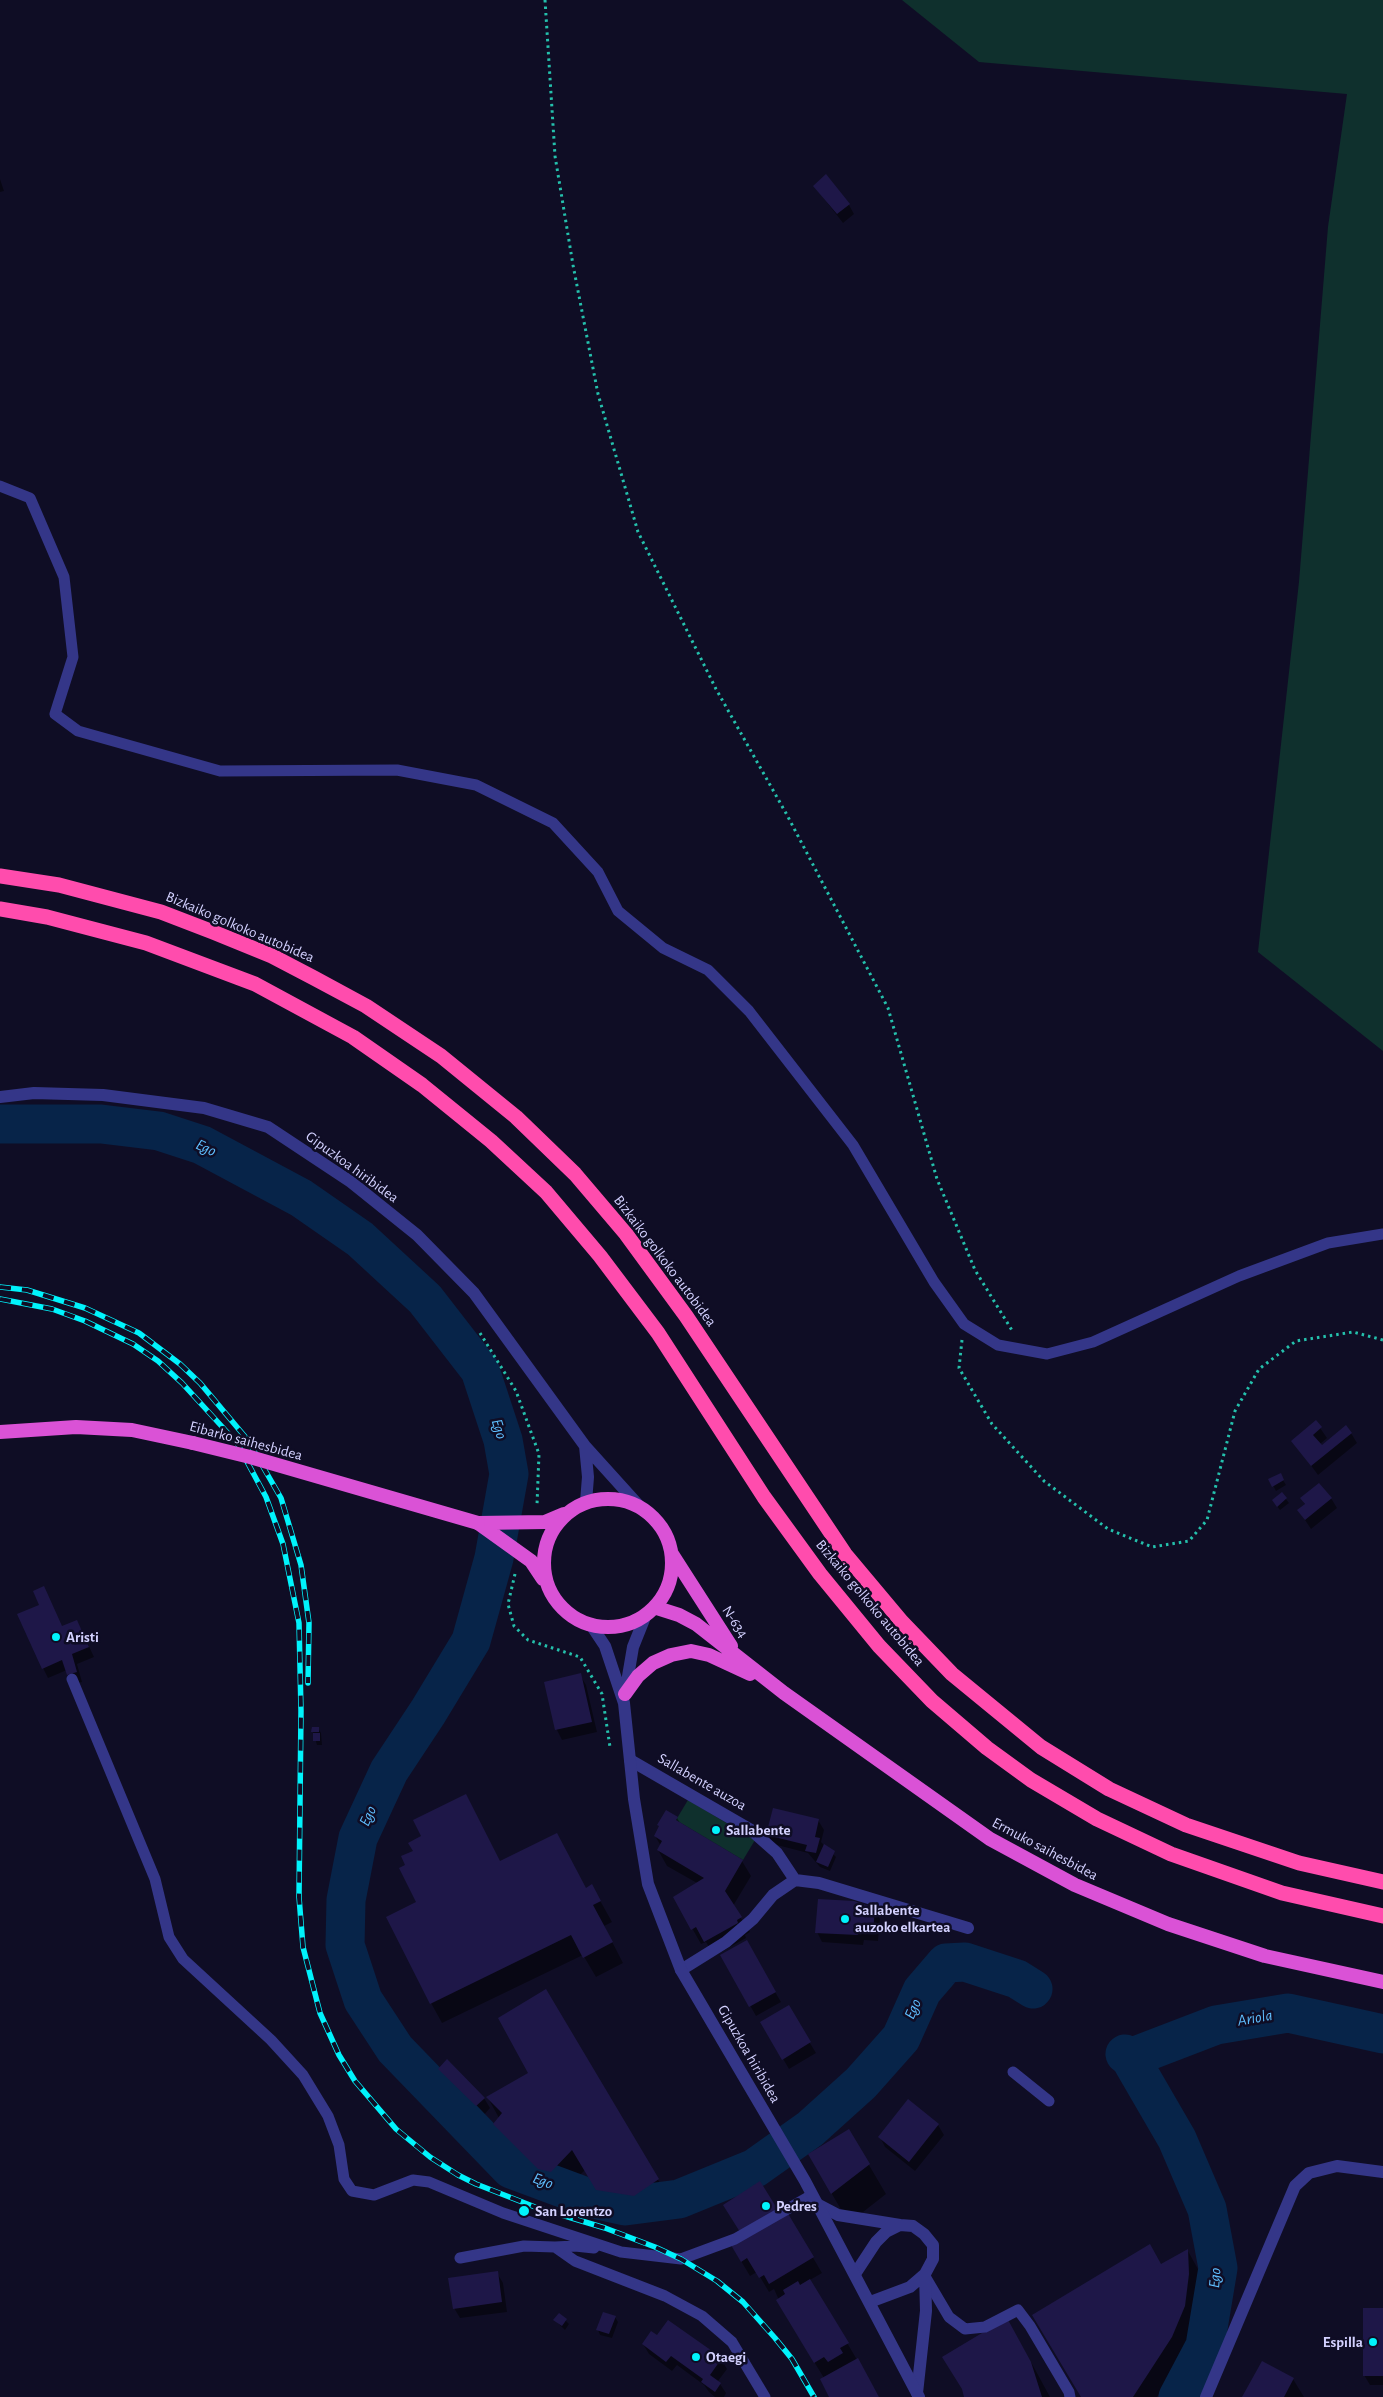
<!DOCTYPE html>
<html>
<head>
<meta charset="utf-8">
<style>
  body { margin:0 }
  canvas { display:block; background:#0f0d25 }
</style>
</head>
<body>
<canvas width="1383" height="2397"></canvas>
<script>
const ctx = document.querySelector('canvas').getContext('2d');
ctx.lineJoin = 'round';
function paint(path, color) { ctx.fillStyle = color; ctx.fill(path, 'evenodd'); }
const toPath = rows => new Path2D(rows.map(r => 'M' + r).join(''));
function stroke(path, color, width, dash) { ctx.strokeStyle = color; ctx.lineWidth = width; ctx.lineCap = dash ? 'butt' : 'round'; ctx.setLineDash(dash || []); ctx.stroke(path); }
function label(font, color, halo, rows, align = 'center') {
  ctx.font = font + ' "Alegreya Sans",sans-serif'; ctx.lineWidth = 5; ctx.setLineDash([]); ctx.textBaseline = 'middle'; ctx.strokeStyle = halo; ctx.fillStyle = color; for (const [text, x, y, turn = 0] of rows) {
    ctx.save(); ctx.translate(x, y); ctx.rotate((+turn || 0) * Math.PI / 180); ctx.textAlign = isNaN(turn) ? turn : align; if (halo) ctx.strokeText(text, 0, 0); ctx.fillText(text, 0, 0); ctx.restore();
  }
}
const green = toPath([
  [902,0,1383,0,1383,1051,1258,952,1299,582,1328,227,1347,94,979,62],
  [688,1800,755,1840,743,1860,676,1820]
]);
const shadow = toPath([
  [0,179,4,191,0,192],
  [814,186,849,205,854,214,843,223],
  [1316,1422,1327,1438,1320,1444,1322,1447,1351,1433,1357,1443,1318,1475,1293,1441],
  [1280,1475,1286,1485,1276,1491,1270,1480],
  [1282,1494,1289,1503,1280,1510,1276,1505],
  [1331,1498,1337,1508,1311,1529,1299,1511,1305,1505,1302,1499],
  [44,1588,62,1628,77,1621,94,1657,77,1664,82,1682,74,1684,67,1670,48,1678,43,1668,41,1606],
  [580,1675,586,1685,597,1732,562,1740,557,1730,546,1683],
  [318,1728,321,1733,322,1745,317,1745,313,1732],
  [466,1795,500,1862,586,1889,592,1886,612,1922,604,1926,623,1963,596,1977,583,1955,442,2023,431,2003,418,1902,407,1865,423,1837],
  [677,1818,680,1823,742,1861,751,1876,733,1906,750,1932,745,1935,746,1938,714,1956,706,1942,701,1944,675,1898,697,1883,667,1866,658,1850,661,1846,655,1836],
  [818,1820,824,1830,821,1842,836,1857,830,1871,820,1867,808,1853,773,1844,768,1834],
  [874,1909,880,1919,878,1941,864,1940,863,1945,822,1942,817,1932],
  [746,1942,781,2002,756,2016,722,1956],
  [546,1991,670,2200,646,2216,609,2210,585,2170,563,2192,551,2189,507,2144,495,2124,499,2118,488,2098,530,2073],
  [788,2007,816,2053,789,2069,762,2023],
  [440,2069,484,2098,490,2108,483,2116,446,2079],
  [938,2125,944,2135,915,2171,885,2147,880,2137],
  [809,2155,869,2165,886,2194,849,2223],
  [777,2211,787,2213,822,2273,810,2280,879,2397,831,2397,824,2378,786,2316,774,2289,769,2292,757,2272,750,2276,732,2246],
  [1188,2251,1199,2271,1200,2296,1196,2327,1183,2358,1157,2397,1082,2397,1162,2266],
  [497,2273,503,2283,507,2312,460,2318,454,2308],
  [1383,2310,1383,2385,1370,2385,1364,2375],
  [559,2314,569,2324,565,2330,555,2320],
  [615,2317,618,2322,612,2338,600,2335,598,2330],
  [657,2337,721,2359,727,2369,718,2381,726,2393,724,2397,715,2397,709,2392,704,2385,677,2365,672,2371,649,2354,643,2344],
  [1031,2362,1050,2397,965,2397],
  [1263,2362,1293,2379,1304,2397,1244,2397]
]);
const river = toPath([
  [0,1124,101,1124,159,1131,202,1145,301,1198,360,1239,425,1299,480,1370,503,1440,509,1474,494,1558,471,1641,428,1712,389,1771,358,1838,346,1900,345,1945,363,2000,395,2049,511,2169,589,2198,625,2206,679,2199,755,2168,810,2129,861,2083,901,2038,922,1991,946,1963,965,1962,1017,1979,1033,1989],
  [1125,2054,1130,2058,1177,2139,1207,2209,1218,2268,1205,2346,1178,2397],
  [1130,2058,1216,2025,1288,2013,1383,2034]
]);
const building = toPath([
  [826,174,850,204,837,214,813,186],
  [1316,1420,1322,1427,1313,1435,1322,1445,1346,1425,1352,1433,1311,1466,1291,1441],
  [1281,1473,1284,1480,1272,1487,1268,1479],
  [1319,1483,1332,1498,1305,1520,1297,1510,1305,1504,1300,1498],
  [1282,1492,1287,1498,1277,1507,1272,1500],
  [44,1586,62,1626,77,1620,89,1647,72,1654,77,1672,67,1675,62,1660,42,1669,17,1614,39,1605,33,1591],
  [581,1673,592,1722,555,1730,544,1682],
  [312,1727,319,1727,319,1732,311,1732],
  [313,1733,320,1733,320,1741,313,1741],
  [466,1794,500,1861,557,1833,586,1888,592,1884,601,1901,593,1905,613,1942,583,1958,571,1935,430,2004,386,1917,416,1902,399,1868,405,1865,401,1856,413,1851,408,1843,421,1836,413,1820],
  [773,1808,819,1819,815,1837,820,1838,816,1853,805,1851,807,1845,766,1835],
  [666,1810,678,1817,676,1820,743,1860,725,1891,742,1917,737,1920,738,1923,704,1942,696,1927,691,1930,673,1897,704,1878,657,1850,662,1841,654,1836,659,1826,657,1825],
  [824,1844,835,1851,828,1867,816,1862],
  [818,1899,854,1901,875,1908,873,1932,859,1930,858,1935,815,1933],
  [747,1940,776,1992,749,2007,720,1955],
  [546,1989,659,2179,634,2196,596,2190,572,2150,551,2172,538,2169,493,2124,502,2113,486,2097,528,2073,498,2018],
  [789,2005,811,2042,782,2060,760,2022],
  [447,2059,485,2098,476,2106,438,2069],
  [908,2099,939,2124,909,2162,878,2137],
  [849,2129,870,2164,831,2194,808,2154],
  [760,2181,778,2210,740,2232,723,2205],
  [787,2212,814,2257,769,2284,764,2275,759,2278,747,2258,741,2262,731,2245],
  [1150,2244,1161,2264,1188,2249,1189,2274,1185,2306,1172,2337,1133,2397,1081,2397,1032,2315],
  [498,2271,502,2302,453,2309,448,2278],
  [810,2279,849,2343,840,2348,843,2353,828,2362,824,2357,814,2363,776,2300,785,2294,783,2290,798,2281,800,2285],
  [1363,2308,1383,2308,1383,2376,1363,2376],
  [603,2312,616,2316,609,2334,596,2330],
  [559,2313,567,2319,562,2326,553,2320],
  [1007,2318,1031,2362,1042,2397,964,2397,962,2389,942,2357],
  [668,2320,722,2358,710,2375,721,2383,715,2392,701,2382,703,2379,671,2356,666,2362,642,2344,651,2331,657,2335],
  [858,2358,879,2397,829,2397,820,2379],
  [1262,2361,1294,2378,1284,2397,1242,2397]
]);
const path = toPath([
  [545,0,555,156,573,265,598,394,638,532,716,689,787,815,888,1008,937,1179,975,1270,1013,1332],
  [480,1333,516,1391,539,1454,537,1505],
  [962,1340,959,1368,992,1424,1044,1481,1108,1529,1152,1547,1189,1541,1207,1520,1235,1411,1259,1369,1296,1341,1353,1332,1383,1340],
  [515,1574,508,1604,514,1626,528,1640,580,1657,602,1694,610,1747]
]);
const service = toPath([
  [0,486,30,498,64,577,73,657,55,714,78,731,220,771,397,770,476,785,553,823,598,872,618,911,663,948,708,970,749,1011,853,1145,934,1282,964,1324,998,1345,1047,1354,1093,1342,1239,1276,1328,1243,1383,1234],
  [72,1679,155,1879,169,1937,183,1959,271,2040,303,2075,328,2116,339,2145,344,2179,352,2191,374,2195,413,2180,429,2182,503,2213,621,2252,681,2259,735,2239,812,2195],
  [1013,2072,1049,2101],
  [594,2248,575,2246,555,2247,575,2261,665,2296,702,2316,732,2342,765,2397],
  [460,2258,524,2246,555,2247],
  [926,2278,949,2317,965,2329,985,2327,1018,2310,1030,2326,1069,2392,1070,2397]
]);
const minor = toPath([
  [630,1760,751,1830,777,1853,795,1880,819,1883,968,1928],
  [681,1970,726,1942,753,1919,773,1895,795,1880],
  [817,2204,838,2215,900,2225],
  [855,2274,876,2242,886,2232,900,2225,913,2226,924,2234,933,2245,933,2259,925,2274,910,2287,870,2302],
  [917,2393,926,2311,925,2274]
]);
const tertiary = toPath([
  [0,1097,34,1093,103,1095,204,1108,268,1127,351,1182,417,1235,474,1293,585,1446,641,1508],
  [585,1446,588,1477,586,1502],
  [591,1625,605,1646,624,1703,634,1799,648,1884,681,1970,805,2181,919,2397],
  [625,1694,633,1647,645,1617],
  [1206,2397,1295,2186,1309,2173,1337,2166,1383,2172]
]);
const trunk = toPath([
  [0,1432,76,1427,132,1430,193,1443],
  '544 1563a64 64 0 1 1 128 0a64 64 0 1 1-128 0Z',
  [478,1523,545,1522,564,1514],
  [478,1523,531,1561,543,1579],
  [672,1554,731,1646],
  [657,1608,679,1615,696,1624,784,1693,990,1839,1075,1885,1168,1924,1265,1956,1383,1982],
  [625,1694,638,1676,653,1663,671,1655,691,1651,709,1655,750,1674]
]);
const motorway = toPath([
  [0,876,59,885,161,912,213,932,272,956,314,978,366,1006,441,1056,516,1117,575,1174,626,1234,686,1316,845,1554,902,1622,952,1674,1041,1747,1109,1789,1186,1825,1299,1863,1383,1882],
  [0,909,47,917,146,943,255,984,353,1037,422,1085,491,1141,546,1192,600,1256,658,1333,764,1497,820,1574,879,1646,932,1701,987,1748,1031,1780,1097,1819,1171,1854,1282,1893,1383,1916]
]);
const rail = toPath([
  [0,1287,27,1290,85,1308,139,1333,180,1364,200,1383,247,1439,281,1498,301,1565,309,1623,308,1683],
  [0,1299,52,1309,85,1321,133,1344,158,1361,182,1383,237,1443,266,1497,283,1544,299,1623,301,1711,299,1897,303,1947,320,2013,339,2055,355,2081,396,2129,430,2157,458,2175,476,2184,535,2207,605,2228,655,2247,681,2259,717,2281,743,2302,775,2338,792,2359,814,2397]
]);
const trunkBridge = toPath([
  [193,1443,250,1457,478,1523]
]);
const markers = [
  [56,1637,5,"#00f3fc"],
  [716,1830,5,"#00f3fc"],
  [845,1919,5,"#00f3fc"],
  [766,2206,5,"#00f3fc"],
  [524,2211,6,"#00f3fc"],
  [1373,2342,5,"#00f3fc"],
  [696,2357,5,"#00f3fc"]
];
const streetNames = [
  ["Bizkaiko golkoko autobidea",240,927,23],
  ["Gipuzkoa hiribidea",352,1167,36],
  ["Bizkaiko golkoko autobidea",665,1261,53],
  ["Eibarko saihesbidea",246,1441,15],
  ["Bizkaiko golkoko autobidea",870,1603,50],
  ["N-634",735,1622,57],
  ["Sallabente auzoa",702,1782,30],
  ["Ermuko saihesbidea",1045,1849,28],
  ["Gipuzkoa hiribidea",749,2054,60]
];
const poiNames = [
  ["Aristi",66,1637],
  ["Sallabente",726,1830],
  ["Sallabente",855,1910],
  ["auzoko elkartea",855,1927],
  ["Pedres",776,2206],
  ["San Lorentzo",535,2211],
  ["Espilla",1363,2342,"right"],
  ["Otaegi",706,2357]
];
const waterNames = [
  ["Ego",206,1148,25],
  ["Ego",499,1429,73],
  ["Ego",368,1816,-65],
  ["Ego",913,2009,-66],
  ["Ariola",1255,2018,-10],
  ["Ego",543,2181,20],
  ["Ego",1215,2278,-85]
];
paint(green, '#0f302d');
paint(shadow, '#0007');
stroke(river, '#072449', 39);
paint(building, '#1e1748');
stroke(path, '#24c0ac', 3, [2.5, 4]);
stroke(service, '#343688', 11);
stroke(minor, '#343688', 12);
stroke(tertiary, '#343688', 12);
stroke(trunk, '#da52d6', 14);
stroke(motorway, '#ff4cad', 15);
stroke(rail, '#00f3fc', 5.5);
stroke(rail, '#0f0d25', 4, [11]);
stroke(trunkBridge, '#da52d6', 14);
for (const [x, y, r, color] of markers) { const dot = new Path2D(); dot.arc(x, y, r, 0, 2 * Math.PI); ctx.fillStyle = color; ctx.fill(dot); stroke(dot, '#0f0d25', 2); }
label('15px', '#d3d1ff', '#0f0d25', streetNames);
label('bold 15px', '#d3d1ff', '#0f0d25', poiNames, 'left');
label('italic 16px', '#5fbfff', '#0f0d25', waterNames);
</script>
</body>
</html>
